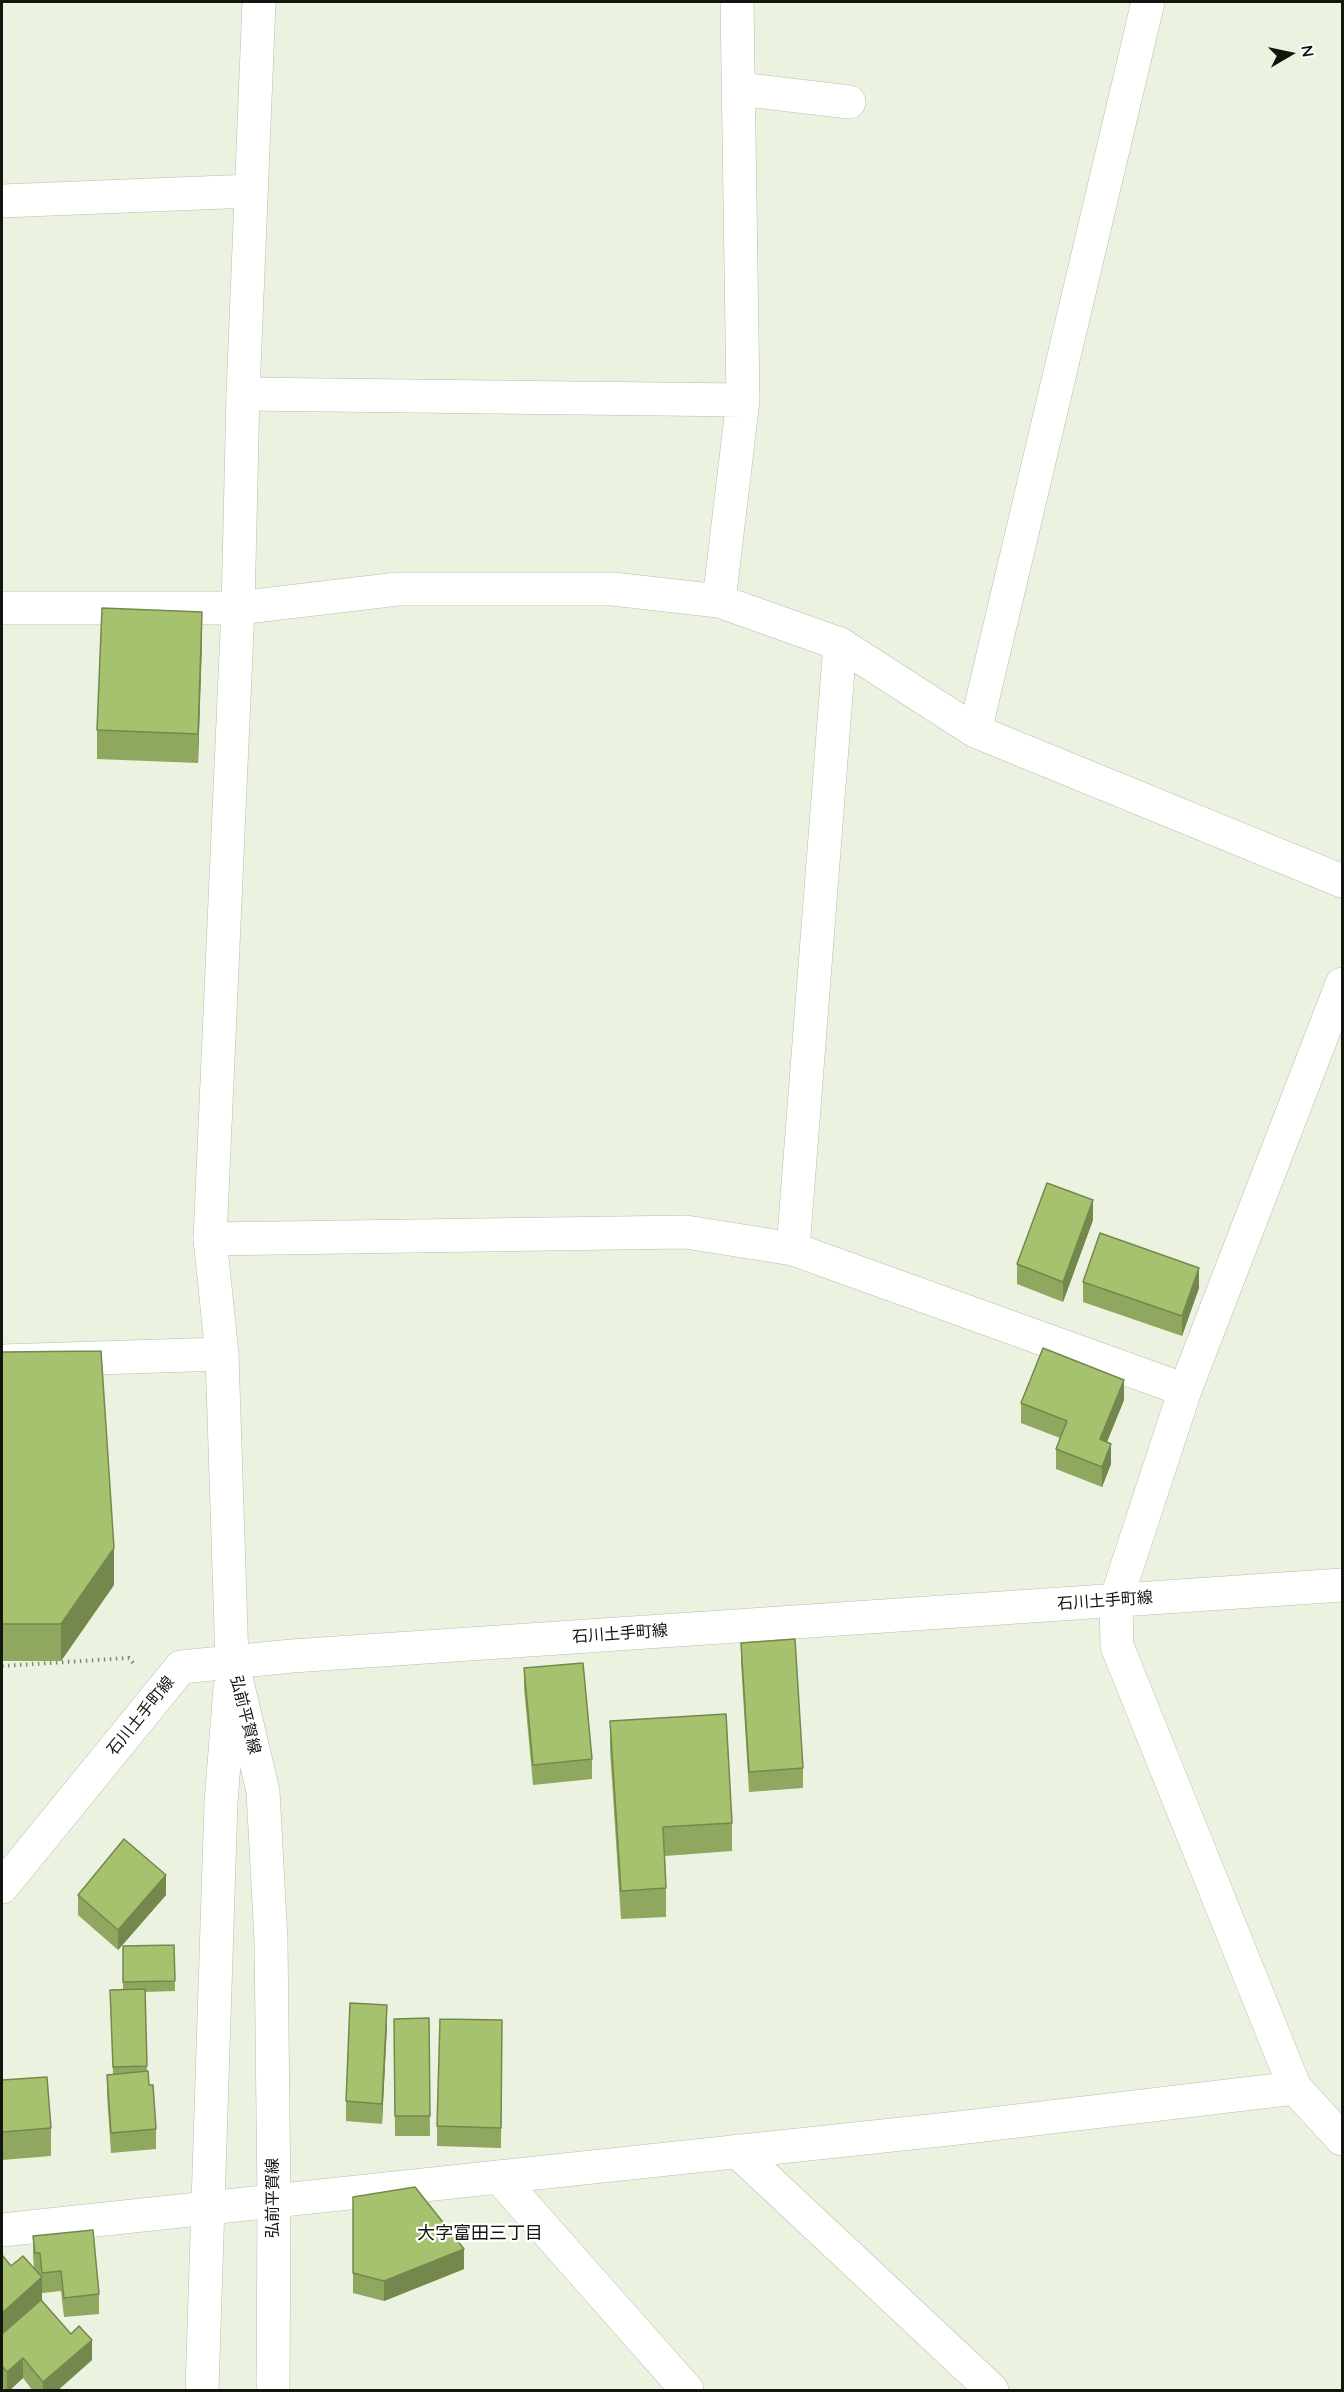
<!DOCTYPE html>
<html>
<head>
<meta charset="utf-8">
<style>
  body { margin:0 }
  #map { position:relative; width:1344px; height:2392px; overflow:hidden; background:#ebf3e0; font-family:Quicksand,sans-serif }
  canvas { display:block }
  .frame { position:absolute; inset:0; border:3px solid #13150f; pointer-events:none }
  .north { position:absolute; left:1260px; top:24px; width:60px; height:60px; -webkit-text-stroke:4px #fff; paint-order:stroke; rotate:81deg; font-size:16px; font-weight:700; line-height:24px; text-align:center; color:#13150f }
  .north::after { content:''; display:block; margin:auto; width:21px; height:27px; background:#13150f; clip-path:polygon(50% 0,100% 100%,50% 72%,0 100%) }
</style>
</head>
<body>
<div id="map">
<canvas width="1344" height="2392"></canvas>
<div class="frame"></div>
<div class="north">N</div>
</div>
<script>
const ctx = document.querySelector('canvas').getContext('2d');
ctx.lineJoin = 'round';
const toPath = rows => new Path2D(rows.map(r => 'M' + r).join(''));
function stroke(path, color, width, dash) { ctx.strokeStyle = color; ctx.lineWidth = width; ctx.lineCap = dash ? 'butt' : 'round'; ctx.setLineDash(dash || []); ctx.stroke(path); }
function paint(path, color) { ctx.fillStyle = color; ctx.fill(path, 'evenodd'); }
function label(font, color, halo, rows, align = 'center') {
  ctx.font = font + ' Quicksand,"Noto Sans JP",sans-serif'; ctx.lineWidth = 4.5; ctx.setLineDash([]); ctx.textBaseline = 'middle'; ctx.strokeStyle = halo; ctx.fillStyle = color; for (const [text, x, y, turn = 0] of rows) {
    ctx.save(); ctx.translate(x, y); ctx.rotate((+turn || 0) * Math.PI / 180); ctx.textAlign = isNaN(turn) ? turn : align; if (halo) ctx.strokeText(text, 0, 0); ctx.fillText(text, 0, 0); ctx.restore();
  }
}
const path = toPath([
  [2,1666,129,1658,135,1665]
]);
const minor = toPath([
  [739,89,849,102],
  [2,201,251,191],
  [243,394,743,400],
  [719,601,743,400,737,2],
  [2,608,238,608,398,589,613,589,719,601,840,644,975,731,1342,881],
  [975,731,1148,2],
  [210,1239,686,1232,793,1249,1185,1390],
  [793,1249,840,644],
  [2,1361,222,1354],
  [737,2151,992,2390],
  [499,2177,687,2390]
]);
const tertiary = toPath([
  [1342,984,1185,1390,1116,1600,1117,1646,1295,2088,1342,2139],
  [232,1661,222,1354,210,1239,238,608,243,394,259,2],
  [2,2230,958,2128,1295,2088]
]);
const secondary = toPath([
  [232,1661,263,1791,271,1941,274,2201,273,2390],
  [2,1887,181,1667,292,1656,1342,1585],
  [202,2390,221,1802,230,1688]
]);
const wall = toPath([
  [202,641,198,763,97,759,97,730],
  [1093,1220,1063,1302,1017,1284,1017,1264],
  [1083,1282,1199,1288,1182,1336,1083,1302],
  [2,1352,114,1585,61,1661,2,1661],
  [1124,1400,1107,1442,1111,1464,1102,1487,1056,1469,1056,1449,1060,1438,1021,1423,1021,1403],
  [741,1643,803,1768,803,1788,749,1792,741,1662],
  [524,1668,592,1759,592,1779,533,1785,524,1688],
  [610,1721,732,1823,732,1851,665,1856,666,1888,666,1917,621,1919,610,1750],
  [78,1895,166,1895,118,1950,78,1915],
  [174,1945,175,1991,145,1992,147,2071,156,2129,156,2149,111,2153,107,2095,107,2075,113,2074,110,1990,123,1990,123,1946],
  [429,2018,430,2136,395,2136,394,2019],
  [502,2020,501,2148,437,2146,437,2126],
  [387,2025,382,2124,346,2121,346,2101],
  [2,2080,51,2128,51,2156,2,2160],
  [353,2197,464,2269,384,2301,353,2293],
  [33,2236,99,2294,99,2314,64,2317,61,2291,42,2293,42,2300,92,2360,57,2391,33,2391,23,2378,9,2391,5,2391,2,2386,2,2255,11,2266,34,2268,33,2256]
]);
const shadedWall = toPath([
  [202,612,202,641,198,763,198,734],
  [1093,1200,1093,1220,1063,1302,1063,1282],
  [1199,1268,1199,1288,1182,1336,1182,1316],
  [1124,1380,1124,1400,1100,1459,1100,1439],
  [1111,1444,1111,1464,1102,1487,1102,1467],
  [114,1548,114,1585,61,1661,61,1624],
  [166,1875,166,1895,118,1950,118,1930],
  [387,2005,387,2025,382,2124,382,2104],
  [464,2249,464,2269,384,2301,384,2281],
  [42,2277,42,2306,2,2342,2,2313],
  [92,2340,92,2360,57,2391,43,2391,43,2382],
  [23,2358,23,2378,9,2391,7,2391,7,2372]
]);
const building = toPath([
  [102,608,202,612,198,734,97,730,102,608],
  [1047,1183,1093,1200,1063,1282,1017,1264,1047,1183],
  [1100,1233,1199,1268,1182,1316,1083,1282,1100,1233],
  [1043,1348,1124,1380,1100,1439,1111,1444,1102,1467,1056,1449,1067,1421,1021,1403,1043,1348],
  [101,1351,114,1548,61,1624,2,1624,2,1352,101,1351],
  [795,1639,803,1768,749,1772,741,1643,795,1639],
  [583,1663,592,1759,533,1765,524,1668,583,1663],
  [726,1714,732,1823,663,1827,666,1888,621,1891,610,1721,726,1714],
  [124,1839,166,1875,118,1930,78,1895,124,1839],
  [174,1945,175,1981,123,1982,123,1946,174,1945],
  [145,1989,147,2066,113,2067,110,1990,145,1989],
  [350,2003,387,2005,382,2104,346,2101,350,2003],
  [429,2018,430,2116,395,2116,394,2019,429,2018],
  [440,2019,502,2020,501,2128,437,2126,440,2019],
  [148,2071,149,2085,153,2085,156,2129,111,2133,107,2075,148,2071],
  [47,2077,51,2128,2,2132,2,2080,47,2077],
  [415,2187,464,2249,384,2281,353,2273,353,2197,415,2187],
  [93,2230,99,2294,64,2298,61,2271,42,2273,40,2253,35,2253,33,2236,93,2230],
  [2,2255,11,2266,23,2256,42,2277,2,2313,2,2255],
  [41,2300,71,2334,79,2326,92,2340,43,2382,23,2358,7,2372,2,2366,2,2334,41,2300]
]);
const streetNames = [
  ["石川土手町線",1105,1601,-4],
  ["石川土手町線",620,1634,-4],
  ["弘前平賀線",245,1715,76],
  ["石川土手町線",141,1716,-51],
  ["弘前平賀線",273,2198,-90]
];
const neighbourhoodNames = [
  ["大字富田三丁目",480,2234]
];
stroke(minor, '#b7beac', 34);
stroke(tertiary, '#b7beac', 34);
stroke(secondary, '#b7beac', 34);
stroke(path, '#83887b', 4, [1.5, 4.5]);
stroke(minor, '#fff', 33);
stroke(tertiary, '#fff', 33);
stroke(secondary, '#fff', 33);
paint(wall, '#8fa75f');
paint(shadedWall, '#74884d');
paint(building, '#a6c26e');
stroke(building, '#74884d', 1.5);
label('16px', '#13150f', '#fff', streetNames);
label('18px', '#13150f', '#fff', neighbourhoodNames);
</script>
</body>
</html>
